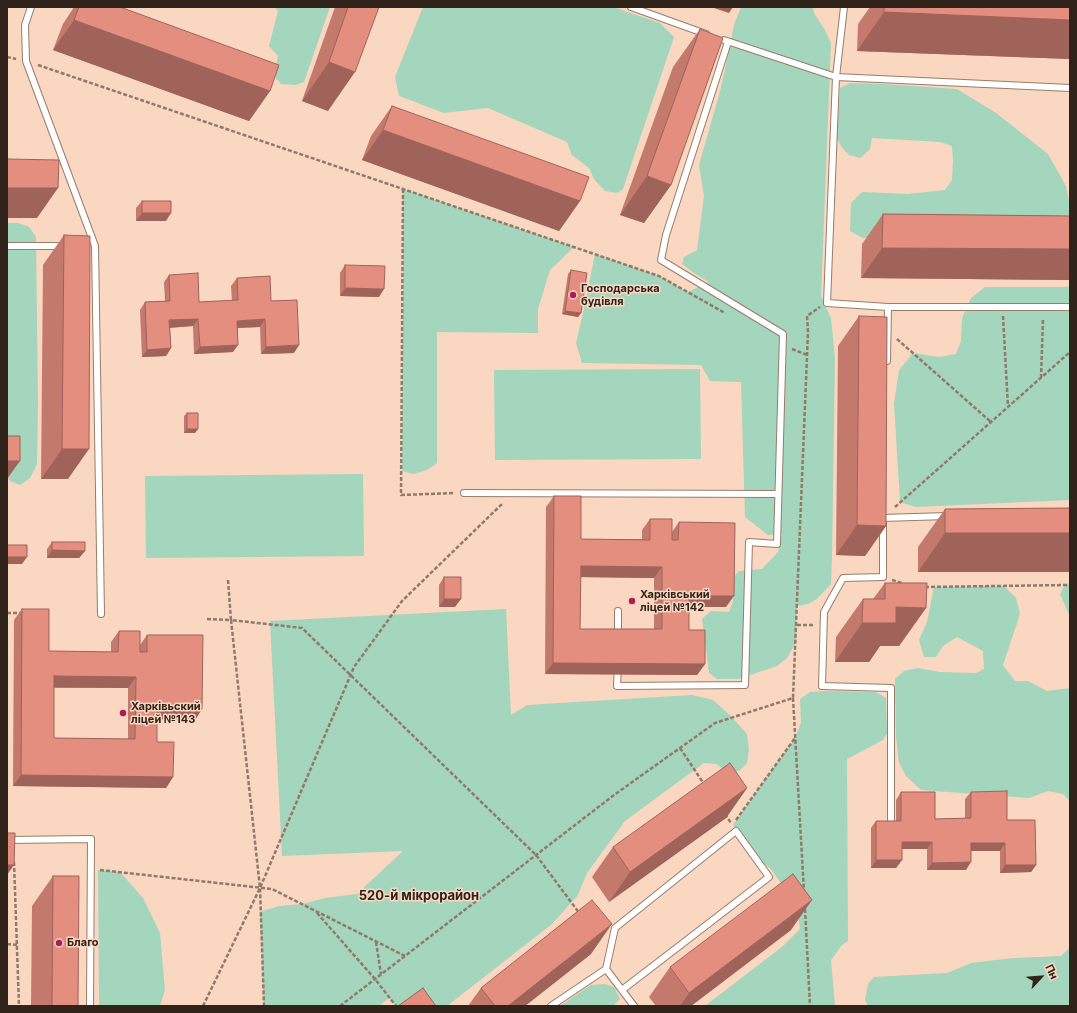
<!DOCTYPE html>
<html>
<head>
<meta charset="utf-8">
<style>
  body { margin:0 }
  #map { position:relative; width:1077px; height:1013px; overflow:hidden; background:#f9d7c1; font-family:Inter,sans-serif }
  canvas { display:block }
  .frame { position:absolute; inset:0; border:8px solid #2f231a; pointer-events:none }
  .north { position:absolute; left:1021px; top:957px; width:40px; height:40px; -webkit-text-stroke:3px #f9d7c1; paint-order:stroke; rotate:64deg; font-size:11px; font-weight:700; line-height:16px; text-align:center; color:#2f231a }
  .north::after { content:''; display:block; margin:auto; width:14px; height:18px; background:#2f231a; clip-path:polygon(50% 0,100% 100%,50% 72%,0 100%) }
</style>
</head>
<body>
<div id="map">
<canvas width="1077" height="1013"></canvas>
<div class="frame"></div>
<div class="north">Пн</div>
</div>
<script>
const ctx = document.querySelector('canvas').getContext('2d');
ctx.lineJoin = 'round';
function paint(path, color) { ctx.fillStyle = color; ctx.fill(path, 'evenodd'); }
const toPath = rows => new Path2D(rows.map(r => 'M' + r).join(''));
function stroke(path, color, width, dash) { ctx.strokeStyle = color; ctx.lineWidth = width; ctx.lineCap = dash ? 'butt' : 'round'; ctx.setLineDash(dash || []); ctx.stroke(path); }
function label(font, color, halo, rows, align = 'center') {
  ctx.font = font + ' Inter,sans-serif'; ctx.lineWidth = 3; ctx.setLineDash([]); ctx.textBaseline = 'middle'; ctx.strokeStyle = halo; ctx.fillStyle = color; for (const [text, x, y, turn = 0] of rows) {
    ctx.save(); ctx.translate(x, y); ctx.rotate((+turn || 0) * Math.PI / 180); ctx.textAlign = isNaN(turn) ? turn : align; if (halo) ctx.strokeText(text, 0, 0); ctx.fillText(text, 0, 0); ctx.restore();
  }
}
const green = toPath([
  [275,7,330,7,304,82,296,85,281,84,274,76,278,56,269,46,278,11],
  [423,7,613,7,660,23,674,37,623,189,617,193,605,191,594,179,589,168,572,155,567,142,488,108,444,113,399,96,395,77],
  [741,7,813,7,814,13,825,30,831,43,821,296,831,318,835,359,832,557,831,584,817,599,808,604,797,606,796,642,787,658,777,666,738,679,717,679,709,673,702,619,711,611,729,612,733,601,734,576,739,571,762,569,778,552,782,534,768,535,745,517,741,382,710,381,701,365,582,363,576,343,583,313,595,254,659,276,688,292,709,282,694,273,682,264,684,257,697,250,704,196,699,165,721,88,734,25],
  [850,83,883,84,957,89,996,113,1048,154,1066,186,1070,206,1070,215,1068,222,1055,228,863,238,850,231,851,203,862,192,908,194,945,190,952,180,953,161,952,146,940,142,872,138,870,149,860,158,849,155,843,149,837,139,840,88],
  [403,189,574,247,550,270,538,309,538,333,437,332,437,463,427,470,413,474,402,471],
  [7,223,18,223,29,227,36,237,38,403,37,464,30,478,20,485,10,481,7,476],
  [1070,284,1070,500,916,507,900,502,894,403,899,370,913,353,939,357,956,354,961,341,962,318,971,298,985,287,1068,287],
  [700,369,701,459,495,460,494,370],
  [363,474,364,556,146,558,145,476],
  [1070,583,1070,617,1060,594,1065,585],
  [1004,586,1016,598,1020,614,1003,665,1015,681,1028,681,1047,691,1070,688,1070,801,1063,794,1048,791,1029,798,921,790,906,776,899,763,896,737,895,679,904,671,918,668,940,672,976,673,984,669,983,651,957,637,943,646,936,657,924,657,919,640,927,622,934,587],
  [506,609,511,715,527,705,692,695,713,700,732,717,747,734,749,749,747,763,739,771,730,774,716,764,704,763,625,821,587,873,578,895,552,924,447,1006,396,1006,389,998,379,1006,264,1006,260,912,279,906,303,904,325,898,357,894,403,851,282,856,270,621],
  [824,691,876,692,886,698,887,733,883,740,847,759,848,941,842,945,831,960,835,1006,705,1006,783,946,800,929,796,903,770,868,761,862,733,825,795,738,801,723,800,699,810,692],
  [98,870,120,872,143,898,160,933,165,990,160,1006,99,1006],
  [1070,947,1070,1006,868,1006,865,1000,868,984,874,977,947,973,971,963,1013,958,1061,956],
  [605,984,614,987,620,999,613,1006,560,1006,591,985]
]);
const path = toPath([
  [7,57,16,59],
  [38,65,659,276,725,313],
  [403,189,401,495,455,493],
  [1003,316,1008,407],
  [897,339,991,422],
  [792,349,807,355],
  [1041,378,1043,318],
  [895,507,1070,352],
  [228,580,231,620,302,628,536,855,580,914],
  [892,580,902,583],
  [925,587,1070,585],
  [7,613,22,613],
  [207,619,231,620,260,888,264,1006],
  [797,625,813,625],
  [793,698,804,892],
  [680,748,704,784],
  [725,814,731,823],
  [736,820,795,738],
  [14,862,19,1006],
  [100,870,272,889,405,956],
  [805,909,810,1006],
  [317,913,375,979,396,1006],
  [376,942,381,974],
  [7,944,17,945],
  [203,1006,260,888,354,667,402,601,503,503],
  [340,1006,614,795,715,723,793,698,808,332,807,316,820,307]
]);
const service = toPath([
  [31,7,25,25,26,61,95,246,101,614],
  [631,7,706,34],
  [844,7,836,77,827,303,888,307,1070,307],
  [724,40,836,77,1070,88],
  [7,246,63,246],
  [887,361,888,307],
  [464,493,778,494],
  [882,518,947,516],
  [883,522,883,577,843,578,824,612,822,686,891,688,891,819],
  [618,636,618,611],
  [618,667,617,686,745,685,749,542,777,544,783,334,661,260,666,235,728,42],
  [7,840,91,839,90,1006],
  [606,969,634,1006],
  [551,1006,606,969,615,928,736,831,769,877,622,990]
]);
const wall = toPath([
  [74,7,120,7,270,91,249,121,53,50,63,24],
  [335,7,379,7,328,111,302,101],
  [870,7,1070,7,1070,59,857,51,858,24],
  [700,29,671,185,644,223,620,215,673,67],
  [392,106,580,201,559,231,362,160,371,136],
  [142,201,166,221,136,221,136,208],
  [883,214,1070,216,1070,278,1069,280,861,278,862,244],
  [64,235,68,479,41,479,43,265],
  [345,265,379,297,340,296,340,273],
  [571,270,581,313,578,317,562,314,568,274],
  [169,275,199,302,232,301,231,286,237,278,271,301,294,353,261,354,260,327,238,328,233,352,194,354,193,326,170,328,171,348,166,356,142,357,140,310,145,302,165,301,164,282],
  [859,316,886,526,865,556,836,555,838,346],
  [187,413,198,429,195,433,184,433,184,416],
  [554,496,581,539,642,539,642,530,650,519,672,532,679,522,726,607,689,607,689,630,705,664,697,675,545,674,546,507],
  [581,577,654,578,654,629,580,629],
  [1070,508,918,572,918,547,945,509],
  [52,542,85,551,79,558,47,558,47,549],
  [444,577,455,607,439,607,439,585],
  [885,583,926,608,899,646,880,646,869,662,835,662,836,637,863,599,873,599],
  [22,609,49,651,111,652,111,642,119,631,140,645,147,635,202,709,195,720,157,719,157,742,173,777,166,788,13,786,14,620],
  [54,688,128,688,128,739,54,738],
  [747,788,726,818,609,902,592,877,613,847],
  [901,792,935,819,965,818,965,799,971,792,1007,820,1036,865,1031,872,1000,873,1000,851,971,851,966,870,927,870,927,849,902,849,902,860,896,868,871,868,871,828,876,821,896,821,896,800],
  [53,876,78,1006,31,1006,32,906],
  [791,930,691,1006,656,1006,649,997,670,967],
  [591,954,525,1006,468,1006,481,988]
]);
const shadedWall = toPath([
  [711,7,733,7,729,13],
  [884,12,1070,20,1070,59,857,51],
  [74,20,270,91,249,121,53,50],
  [329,62,355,72,328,111,302,101],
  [383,130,580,201,559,231,362,160],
  [647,176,671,185,644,223,620,215],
  [7,188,58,188,37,218,7,218],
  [142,213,171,213,166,221,136,221],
  [882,248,1070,249,1070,278,1069,280,861,278],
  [345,288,384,289,379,297,340,296],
  [565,311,581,313,578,317,562,314],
  [198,319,193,326,164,328,169,320],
  [265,319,260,327,232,328,237,321],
  [238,345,233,352,194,354,200,347],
  [299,345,294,353,261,354,266,347],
  [171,348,166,356,142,357,147,350],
  [187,429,198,429,195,433,184,433],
  [62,449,89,449,68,479,41,479],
  [7,461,20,461,7,479],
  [857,525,886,526,865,556,836,555],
  [945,533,1070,533,1070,572,918,572],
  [52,550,85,551,79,558,47,558],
  [7,557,27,557,22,564,7,564],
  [581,566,662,567,654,578,573,577],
  [689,596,734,596,726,607,681,607],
  [444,599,461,599,455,607,439,607],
  [896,607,926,608,899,646,880,646,869,662,835,662,862,623],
  [553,663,705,664,697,675,545,674],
  [54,676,136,677,128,688,46,687],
  [157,708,202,709,195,720,149,719],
  [21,775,173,777,166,788,13,786],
  [747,788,726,818,609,902,630,872],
  [902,842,932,842,927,849,896,849],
  [971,843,1005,843,1000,851,965,851],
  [876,860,902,860,896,868,871,868],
  [971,862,966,870,927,870,932,863],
  [7,865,14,865,7,875],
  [1005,865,1036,865,1031,872,1000,873],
  [812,900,791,930,691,1006,680,1006,689,993],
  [612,924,591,954,525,1006,508,1006]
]);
const building = toPath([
  [79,7,120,7,279,65,270,91,74,20,79,7],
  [348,7,379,7,355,72,329,62,348,7],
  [884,7,1070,7,1070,20,884,12,884,7],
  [700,29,723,38,671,185,647,176,700,29],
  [392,106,589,177,580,201,383,130,392,106],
  [7,159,59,160,58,188,7,188,7,159],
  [142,201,171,201,171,213,142,213,142,201],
  [883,214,1070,216,1070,249,882,248,883,214],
  [64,235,90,236,89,449,62,449,64,235],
  [345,265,385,266,384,289,345,288,345,265],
  [571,270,587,273,581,313,565,311,571,270],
  [198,273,199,302,238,300,237,278,270,276,271,301,297,300,299,345,266,347,265,319,237,321,238,345,200,347,198,319,169,320,171,348,147,350,145,302,170,301,169,275,198,273],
  [859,316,887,317,886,526,857,525,859,316],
  [187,413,198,413,198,429,187,429,187,413],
  [7,436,20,436,20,461,7,461,7,436],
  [554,496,581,496,581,539,650,540,650,519,672,519,672,540,678,540,679,522,735,523,734,596,689,596,689,630,705,630,705,664,553,663,554,496],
  [581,566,662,567,662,629,580,629,581,566],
  [1070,508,1070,533,945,533,945,509,1070,508],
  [52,542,85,542,85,551,52,550,52,542],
  [7,545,27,545,27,557,7,557,7,545],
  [444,577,461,577,461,599,444,599,444,577],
  [885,583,927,583,926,608,896,607,896,623,862,623,863,599,885,599,885,583],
  [22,609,49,609,49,651,118,652,119,631,140,631,140,652,147,652,147,635,203,635,202,709,157,708,157,742,174,742,173,777,21,775,22,609],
  [54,676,136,677,135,739,54,738,54,676],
  [730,763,747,788,630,872,613,847,730,763],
  [1007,791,1007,820,1035,820,1036,865,1005,865,1005,843,971,843,971,862,932,863,932,842,902,842,902,860,876,860,876,821,901,821,901,792,935,792,935,819,971,818,971,792,1007,791],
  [7,833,15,833,14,865,7,865,7,833],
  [793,874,812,900,689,993,670,967,793,874],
  [53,876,79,876,78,1006,52,1006,53,876],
  [592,900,612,924,508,1006,495,1006,481,988,592,900],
  [423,988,436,1006,398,1006,423,988]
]);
const markers = [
  [573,295,4,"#aa1c5b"],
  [632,601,4,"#aa1c5b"],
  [123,713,4,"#aa1c5b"],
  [59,943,4,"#aa1c5b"]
];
const poiNames = [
  ["Господарська",581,289],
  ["будівля",581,302],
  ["Харківський",640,595],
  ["ліцей №142",640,608],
  ["Харківьский",131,707],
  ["ліцей №143",131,720],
  ["Благо",67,943]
];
const quarterNames = [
  ["520-й мікрорайон",419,896]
];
paint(green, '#a3d6bc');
stroke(service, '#9a7c68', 8);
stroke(path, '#907a6b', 2.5, [4, 2]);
stroke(service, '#fff', 6);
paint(wall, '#c37a6d');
paint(shadedWall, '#9f6359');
paint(building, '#e38e7f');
stroke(building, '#9f6359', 1);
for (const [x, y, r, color] of markers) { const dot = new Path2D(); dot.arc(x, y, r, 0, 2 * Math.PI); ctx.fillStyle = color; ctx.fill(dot); stroke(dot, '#f9d7c1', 1.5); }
label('bold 11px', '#2f231a', '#f9d7c1', poiNames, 'left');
label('bold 13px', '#2f231a', '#f9d7c1', quarterNames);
</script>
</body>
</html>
